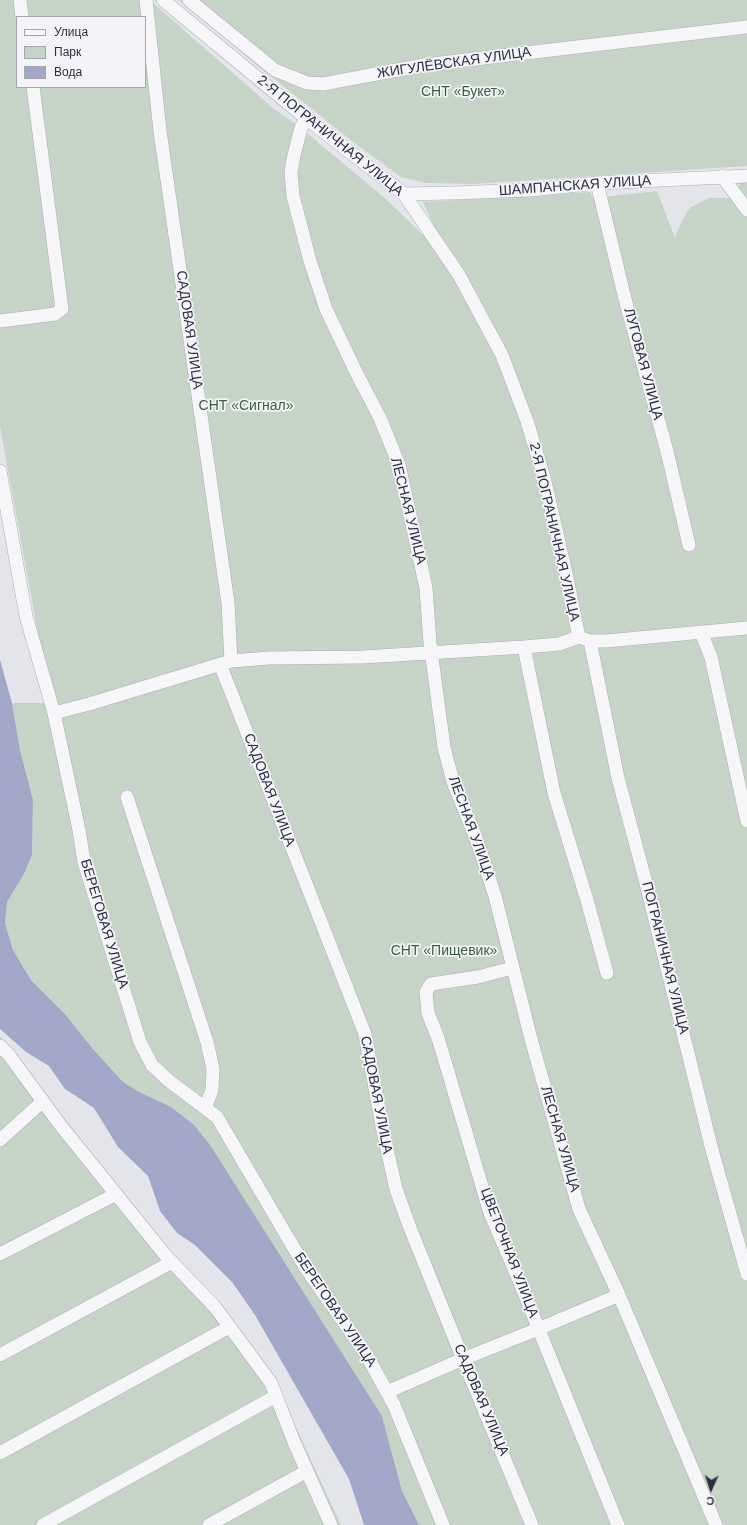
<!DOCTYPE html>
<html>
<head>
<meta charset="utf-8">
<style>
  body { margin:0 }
  #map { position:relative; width:747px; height:1525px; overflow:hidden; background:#e4e4eb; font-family:Helvetica,sans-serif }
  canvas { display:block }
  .legend { position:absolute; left:16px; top:16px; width:130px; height:72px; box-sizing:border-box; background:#f4f4f8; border:1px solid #a4a4af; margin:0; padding:5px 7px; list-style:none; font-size:12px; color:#2d2d42 }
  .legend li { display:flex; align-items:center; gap:8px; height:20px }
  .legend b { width:20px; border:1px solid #a4a4af }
  .north { position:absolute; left:691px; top:1469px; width:40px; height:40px; -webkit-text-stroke:3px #f4f4f8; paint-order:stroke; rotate:183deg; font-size:11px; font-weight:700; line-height:16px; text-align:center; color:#2d2d42 }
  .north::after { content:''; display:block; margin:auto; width:14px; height:18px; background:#2d2d42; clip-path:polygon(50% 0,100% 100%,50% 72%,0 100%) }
</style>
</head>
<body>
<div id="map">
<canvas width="747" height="1525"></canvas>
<ul class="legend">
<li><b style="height:5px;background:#f6f6f9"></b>Улица</li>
<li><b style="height:11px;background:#c6d4c7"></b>Парк</li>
<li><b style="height:11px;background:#a2a7c8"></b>Вода</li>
</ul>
<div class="north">С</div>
</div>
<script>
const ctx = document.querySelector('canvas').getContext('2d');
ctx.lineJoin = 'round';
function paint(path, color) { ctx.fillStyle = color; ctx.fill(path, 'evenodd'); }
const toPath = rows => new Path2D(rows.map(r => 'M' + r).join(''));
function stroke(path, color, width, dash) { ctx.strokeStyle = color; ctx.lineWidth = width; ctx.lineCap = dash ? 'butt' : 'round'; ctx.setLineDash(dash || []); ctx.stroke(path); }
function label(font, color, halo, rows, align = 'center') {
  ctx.font = font + ' Helvetica,sans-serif'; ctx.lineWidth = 3.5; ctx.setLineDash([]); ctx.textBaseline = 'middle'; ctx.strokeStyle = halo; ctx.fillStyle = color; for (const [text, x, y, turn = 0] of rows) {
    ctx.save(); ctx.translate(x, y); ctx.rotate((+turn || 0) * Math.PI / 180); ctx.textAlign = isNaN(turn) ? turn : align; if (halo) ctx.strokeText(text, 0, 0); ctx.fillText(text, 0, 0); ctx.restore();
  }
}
const green = toPath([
  [0,0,141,0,149,9,154,4,274,109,301,128,387,200,422,234,435,229,423,202,590,192,593,198,657,191,675,238,677,232,687,212,691,207,710,198,732,198,747,214,747,1525,419,1525,402,1491,382,1416,265,1233,139,1092,123,1082,93,1049,64,1013,31,980,13,950,5,923,7,902,24,874,32,855,33,800,20,750,12,703,58,703,44,666,0,427],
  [17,17,145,17,145,87,17,87],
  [179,0,747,0,747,166,473,184,426,183,401,177,352,141,258,66],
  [747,179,747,201,738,188,740,181],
  [0,1036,159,1240,270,1371,341,1525,0,1525]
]);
const water = toPath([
  [0,660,12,703,20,750,33,800,32,855,24,874,7,902,5,923,13,950,31,980,64,1013,93,1049,123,1082,139,1092,171,1107,194,1125,210,1145,382,1416,402,1491,419,1525,364,1525,349,1479,255,1315,232,1282,195,1245,177,1233,160,1211,148,1176,118,1147,94,1108,65,1089,49,1066,26,1052,0,1029]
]);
const minor = toPath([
  [20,0,22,17],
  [146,0,160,131,228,603,231,661],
  [163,0,306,118,404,194,459,275,502,355,527,421,544,477,567,578,579,637],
  [189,0,275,70,307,83,323,84,424,65,747,27],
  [306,118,301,128,294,155,291,172,293,196,310,261,326,309,357,374,380,418,399,465,426,588,430,643,444,747,453,782,476,838,495,896,531,1039,579,1209,619,1295,716,1525],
  [722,176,747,210],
  [597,183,626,303,667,451,689,545],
  [404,194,452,193,530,190,597,183,747,176],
  [0,321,55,314,62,309,33,87],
  [0,471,26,616,54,713,79,830,84,862,140,1042,152,1065,168,1080,217,1117,305,1267,366,1354,394,1405,443,1525],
  [701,632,711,657,747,821],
  [590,641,618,778,645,879,712,1150,747,1274],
  [524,647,554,793,587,900,607,973],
  [220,664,365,1034,383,1131,396,1189,410,1228,463,1359,532,1525],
  [54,713,89,704,231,661,269,658,363,657,524,647,559,644,579,637,590,641,606,641,747,628],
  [127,797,207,1042,213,1069,212,1090,205,1108],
  [512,968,478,977,431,984,426,992,428,1013,438,1038,490,1213,518,1278,618,1525],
  [0,1046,9,1055,61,1126,166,1256,215,1307,271,1383,294,1442,331,1525],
  [0,1140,43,1101],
  [0,1254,116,1194],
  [0,1355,172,1262],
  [387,1392,463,1359,538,1329,619,1295],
  [0,1453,229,1327],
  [43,1525,276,1396],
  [209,1525,307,1471]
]);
const streetNames = [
  ["ЖИГУЛЁВСКАЯ УЛИЦА",454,63,-8],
  ["2-Я ПОГРАНИЧНАЯ УЛИЦА",330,136,39],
  ["ШАМПАНСКАЯ УЛИЦА",575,186,-4],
  ["САДОВАЯ УЛИЦА",189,330,82],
  ["ЛУГОВАЯ УЛИЦА",643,364,75],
  ["ЛЕСНАЯ УЛИЦА",408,511,76],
  ["2-Я ПОГРАНИЧНАЯ УЛИЦА",554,532,77],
  ["САДОВАЯ УЛИЦА",269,790,69],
  ["ЛЕСНАЯ УЛИЦА",471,828,70],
  ["БЕРЕГОВАЯ УЛИЦА",104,924,73],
  ["ПОГРАНИЧНАЯ УЛИЦА",665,958,76],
  ["САДОВАЯ УЛИЦА",376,1095,79],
  ["ЛЕСНАЯ УЛИЦА",560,1139,74],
  ["ЦВЕТОЧНАЯ УЛИЦА",509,1253,69],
  ["БЕРЕГОВАЯ УЛИЦА",335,1310,56],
  ["САДОВАЯ УЛИЦА",481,1400,67]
];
const parkNames = [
  ["СНТ «Букет»",463,92],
  ["СНТ «Сигнал»",246,406],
  ["СНТ «Пищевик»",444,951]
];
paint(green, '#c6d4c7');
paint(water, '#a2a7c8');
stroke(minor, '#adadb8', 14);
stroke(minor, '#f6f6f9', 13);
label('14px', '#2d2d42', '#f4f4f8', streetNames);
label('14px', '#3b5d41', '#f4f4f8', parkNames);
</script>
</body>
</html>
